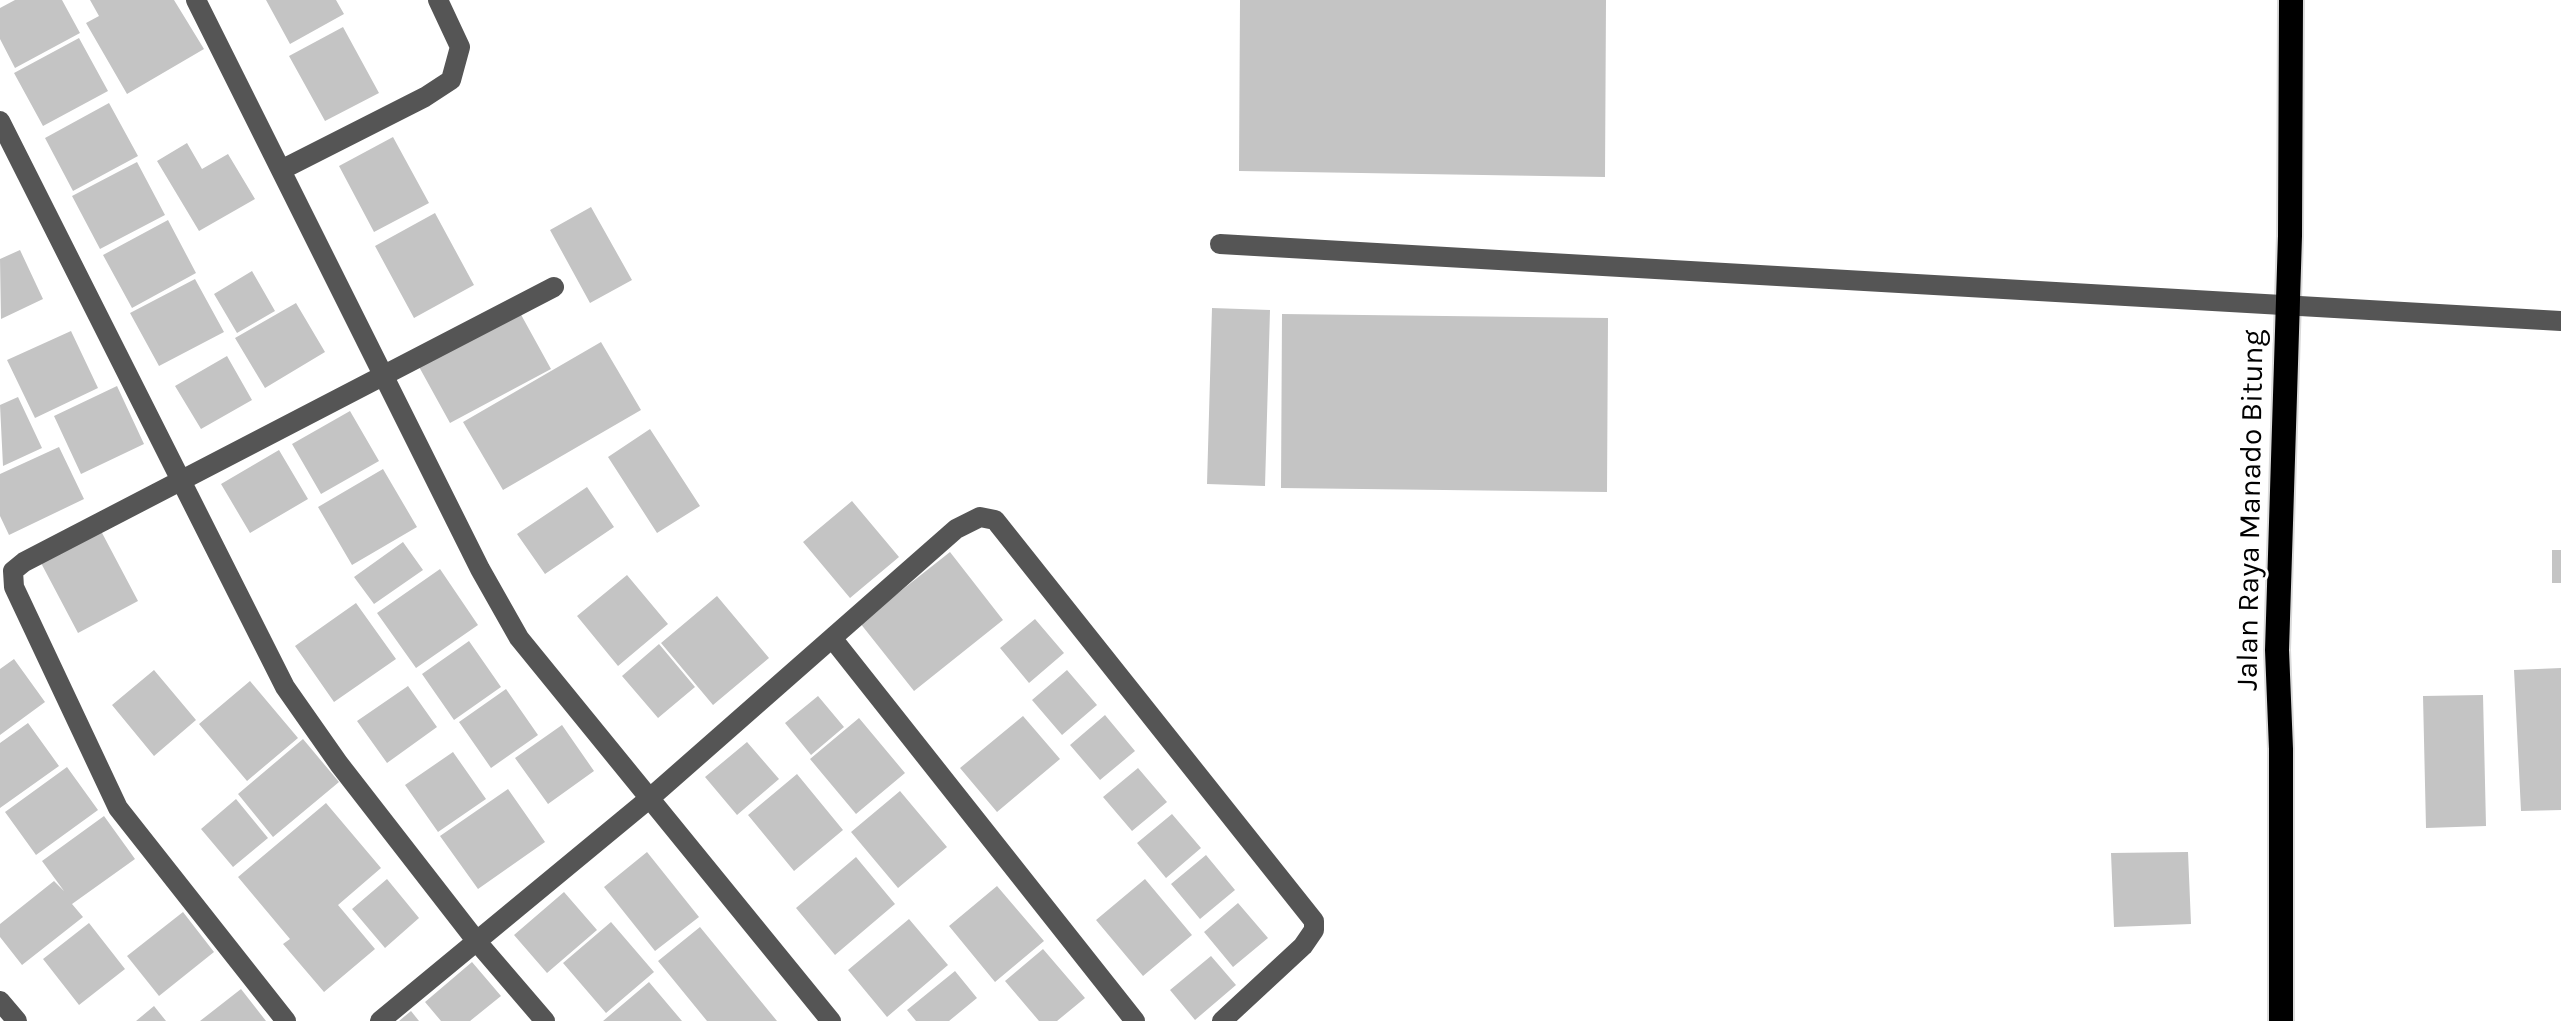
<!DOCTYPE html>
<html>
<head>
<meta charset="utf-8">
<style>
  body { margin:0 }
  canvas { display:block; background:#fff }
</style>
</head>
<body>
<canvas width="2561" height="1021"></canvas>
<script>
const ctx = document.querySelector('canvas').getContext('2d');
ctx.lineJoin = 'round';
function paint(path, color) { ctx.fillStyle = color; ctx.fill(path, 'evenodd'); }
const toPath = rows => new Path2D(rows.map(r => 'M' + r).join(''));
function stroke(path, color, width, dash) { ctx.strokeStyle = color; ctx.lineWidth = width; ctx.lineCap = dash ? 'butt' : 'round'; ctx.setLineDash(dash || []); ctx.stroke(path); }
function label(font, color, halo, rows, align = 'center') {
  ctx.font = font + ' Karla,sans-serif'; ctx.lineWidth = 6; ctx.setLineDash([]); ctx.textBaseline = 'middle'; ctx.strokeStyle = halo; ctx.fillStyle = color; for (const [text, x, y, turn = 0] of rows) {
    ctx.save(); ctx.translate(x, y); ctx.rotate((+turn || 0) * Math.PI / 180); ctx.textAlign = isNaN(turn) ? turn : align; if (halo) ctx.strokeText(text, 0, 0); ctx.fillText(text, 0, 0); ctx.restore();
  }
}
const building = toPath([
  [15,0,62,0,80,33,15,68,0,39,0,8],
  [90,0,174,0,204,49,127,94,86,23,99,16],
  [266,0,336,0,344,14,290,44],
  [1240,0,1606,0,1605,177,1239,171],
  [343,27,379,93,325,121,289,56],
  [79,38,108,91,43,126,14,73],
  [109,103,138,156,73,191,45,138],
  [393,137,429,203,374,232,339,166],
  [187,143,202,169,228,154,255,199,199,231,157,161],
  [137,162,165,215,100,249,72,196],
  [591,207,632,280,590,303,550,230],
  [435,213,474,285,414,318,375,246],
  [168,220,196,273,132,308,103,255],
  [20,250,43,299,1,319,0,259],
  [252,271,275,311,237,333,214,294],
  [195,279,224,332,159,366,130,313],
  [296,303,325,352,265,388,235,338],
  [1212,308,1270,310,1265,486,1207,484],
  [519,311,551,369,450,423,418,365],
  [1282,314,1608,318,1607,492,1281,488],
  [71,331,98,388,35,418,7,360],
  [601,342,641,410,503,490,463,422],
  [227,356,252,400,201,429,175,386],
  [117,386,144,444,81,474,54,416],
  [18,397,42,448,3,466,0,405],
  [350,411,379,461,321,494,292,444],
  [650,429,700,506,657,533,608,457],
  [59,447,84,499,9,535,0,516,0,474],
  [279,450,308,499,250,533,221,484],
  [383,469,417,527,352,565,318,507],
  [587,487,614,527,545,574,517,534],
  [852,501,899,557,850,598,803,542],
  [101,531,138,601,78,633,41,563],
  [403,542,423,570,374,604,354,577],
  [2552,550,2561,550,2561,583,2552,583],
  [950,552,1003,620,914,691,860,623],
  [440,569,478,625,416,668,377,613],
  [627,575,668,624,618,666,577,616],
  [717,596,769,658,713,705,661,643],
  [356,603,396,659,334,702,295,646],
  [1035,619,1064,653,1029,683,1000,648],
  [469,641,501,687,454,720,422,674],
  [659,644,695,687,658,718,622,676],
  [14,659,45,702,0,735,0,669],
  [2561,668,2561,810,2521,811,2514,670],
  [154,670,196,720,154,756,112,705],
  [1067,670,1097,705,1062,735,1032,700],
  [250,681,298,738,247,781,199,724],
  [408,686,437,727,387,763,357,721],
  [506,689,538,735,491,768,459,722],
  [2483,695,2486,826,2426,828,2423,696],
  [818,696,844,727,811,755,785,723],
  [1105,715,1135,751,1100,780,1070,745],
  [1023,716,1060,759,997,812,960,768],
  [859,718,905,773,856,814,810,759],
  [28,723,59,766,0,808,0,743],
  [562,725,594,771,548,804,515,758],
  [303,739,339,782,273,837,238,794],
  [747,742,779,779,737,815,705,777],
  [453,752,486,799,438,832,405,785],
  [67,767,98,810,36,855,5,812],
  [1138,768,1167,802,1132,831,1103,797],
  [797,774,843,830,794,871,748,815],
  [508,789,545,842,478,889,440,836],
  [900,791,947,847,898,888,851,832],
  [236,799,268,838,233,867,201,829],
  [326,803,381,868,338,905,375,949,324,992,283,944,290,939,238,877],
  [1172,814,1201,848,1166,878,1137,843],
  [104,816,135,859,72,904,83,917,22,965,0,937,0,924,54,881,64,891,42,861],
  [647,852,699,917,655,951,604,887],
  [2188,852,2191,924,2114,927,2111,853],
  [1206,855,1235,890,1200,919,1171,884],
  [856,857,895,904,835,955,796,908],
  [387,879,419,918,385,948,352,909],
  [1145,879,1192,935,1143,976,1096,920],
  [997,886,1044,941,995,982,949,926],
  [564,892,597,930,547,973,514,935],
  [1238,903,1268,938,1233,967,1204,932],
  [183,912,214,952,159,996,127,956],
  [909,919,948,965,887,1017,848,970],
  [611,922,654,972,606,1013,563,963],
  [89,923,125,969,79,1005,43,959],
  [700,927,777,1021,707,1021,658,961],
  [1043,949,1085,998,1057,1021,1039,1021,1005,981],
  [1211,956,1236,985,1195,1020,1170,990],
  [472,962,501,996,470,1021,441,1021,425,1002],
  [955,971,977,998,949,1021,916,1021,907,1010],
  [649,982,682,1021,603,1021],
  [241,989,266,1021,200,1021],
  [154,1006,166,1021,136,1021],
  [411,1011,419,1021,399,1021]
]);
const minor = toPath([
  [196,0,480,569,519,638,831,1021],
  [0,121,285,687,339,764,478,943,545,1021],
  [281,170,425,97,451,80,460,47,438,0],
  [1220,244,2561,321],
  [832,638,1135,1021],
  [0,1001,17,1021],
  [286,1021,118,808,14,587,13,571,24,562,554,287],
  [380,1021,650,798,956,529,980,517,995,520,1314,921,1314,930,1303,946,1222,1021]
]);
const highway = toPath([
  [2281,1021,2281,749,2277,650,2290,236,2291,0]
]);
const streetNames = [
  ["Jalan Raya Manado Bitung",2251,510,-89]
];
paint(building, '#c4c4c4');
stroke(highway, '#dbdbdb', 28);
stroke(minor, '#555', 20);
stroke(highway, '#000', 24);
label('30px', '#000', '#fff', streetNames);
</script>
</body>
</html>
